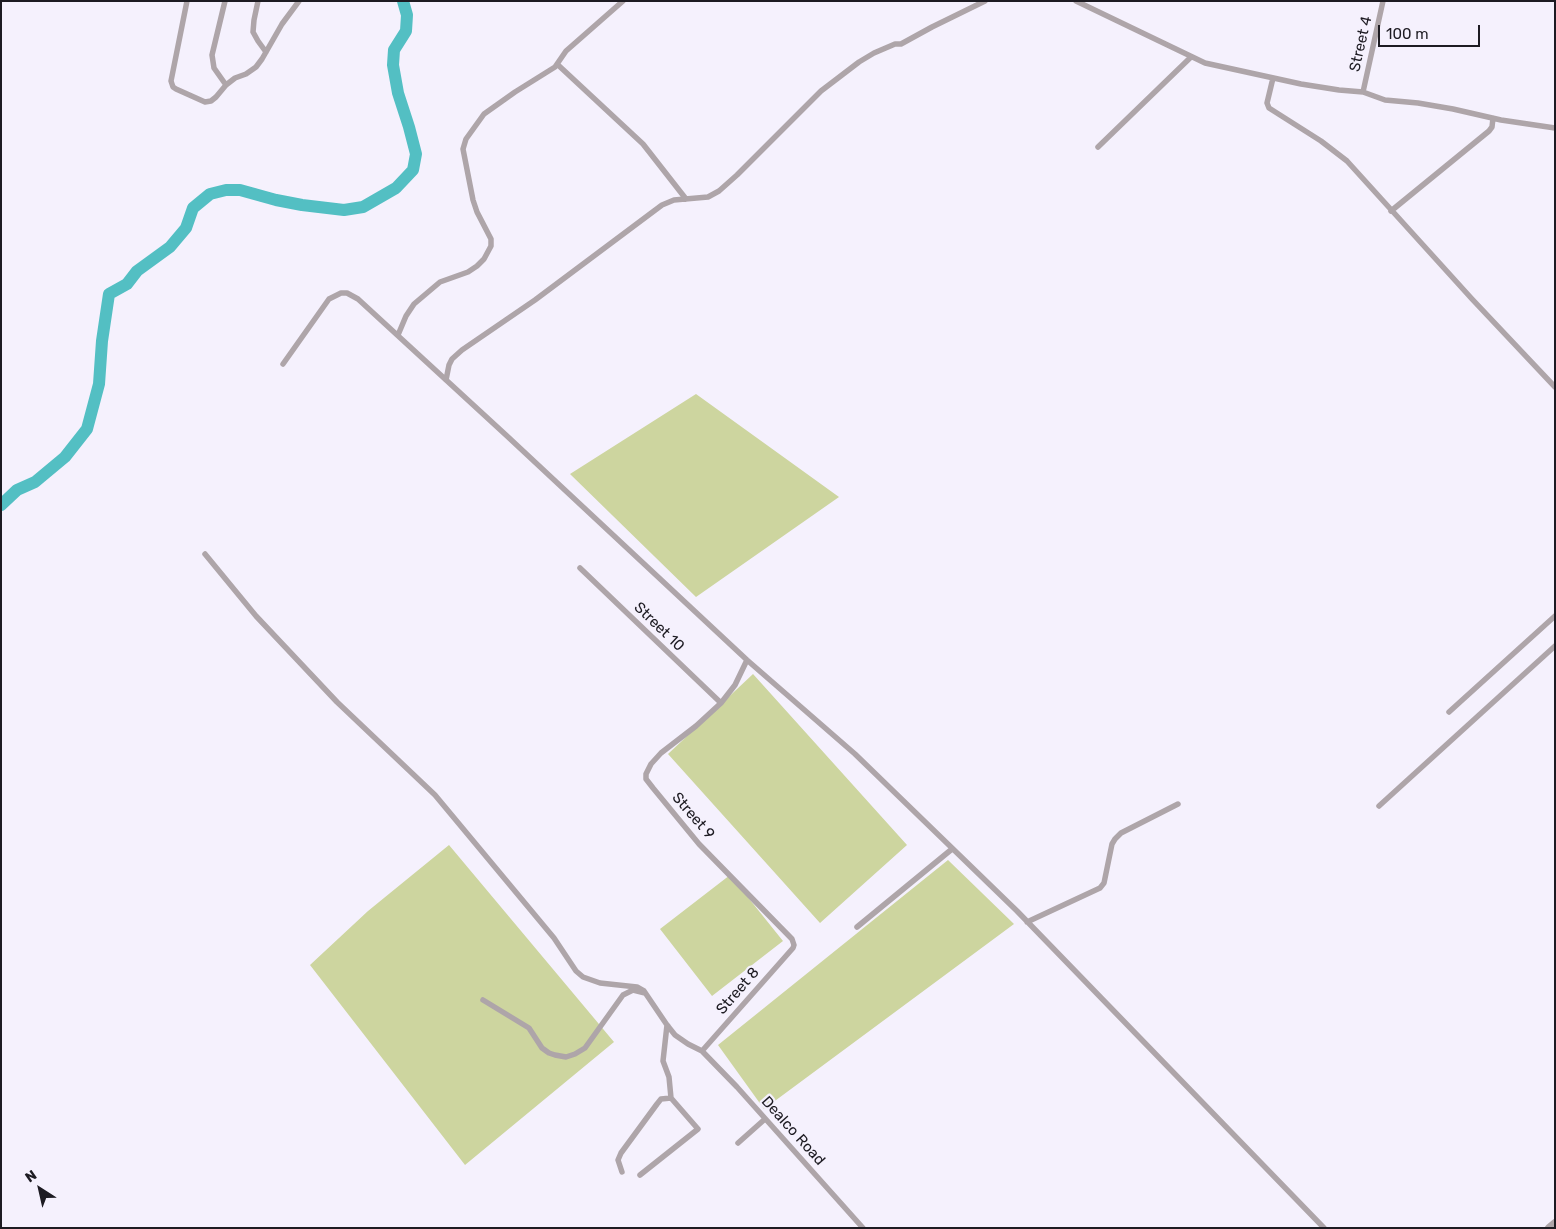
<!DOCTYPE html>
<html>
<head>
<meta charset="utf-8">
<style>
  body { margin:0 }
  #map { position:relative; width:1556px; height:1229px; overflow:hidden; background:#f5f1fd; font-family:Rubik,sans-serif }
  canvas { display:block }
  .frame { position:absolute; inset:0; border:2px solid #1d1b22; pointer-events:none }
  .north { position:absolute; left:15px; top:1164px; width:50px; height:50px; -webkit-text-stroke:4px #f5f1fd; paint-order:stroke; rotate:325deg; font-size:14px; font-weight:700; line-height:20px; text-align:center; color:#1d1b22 }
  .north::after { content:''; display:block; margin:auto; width:18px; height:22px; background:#1d1b22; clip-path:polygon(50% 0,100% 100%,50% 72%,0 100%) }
  .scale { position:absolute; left:1378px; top:25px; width:102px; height:22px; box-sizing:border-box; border:2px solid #1d1b22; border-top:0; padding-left:6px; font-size:15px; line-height:18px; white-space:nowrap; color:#1d1b22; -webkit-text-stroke:4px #f5f1fd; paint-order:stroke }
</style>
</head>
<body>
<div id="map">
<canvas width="1556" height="1229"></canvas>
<div class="frame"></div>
<div class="north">N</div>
<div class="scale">100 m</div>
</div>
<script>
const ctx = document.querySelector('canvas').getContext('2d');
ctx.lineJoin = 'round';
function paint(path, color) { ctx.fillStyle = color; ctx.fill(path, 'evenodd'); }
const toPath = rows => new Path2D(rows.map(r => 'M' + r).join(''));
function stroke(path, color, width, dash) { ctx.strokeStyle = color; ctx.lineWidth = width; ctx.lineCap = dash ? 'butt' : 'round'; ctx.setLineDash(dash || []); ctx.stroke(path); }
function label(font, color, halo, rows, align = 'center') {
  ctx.font = font + ' Rubik,sans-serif'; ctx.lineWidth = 4.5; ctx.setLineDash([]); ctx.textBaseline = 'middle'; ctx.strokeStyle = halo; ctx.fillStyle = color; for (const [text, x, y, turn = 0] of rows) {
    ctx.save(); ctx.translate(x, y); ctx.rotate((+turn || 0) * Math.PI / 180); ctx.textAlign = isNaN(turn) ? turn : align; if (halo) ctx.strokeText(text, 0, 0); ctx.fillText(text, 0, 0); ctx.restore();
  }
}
const green = toPath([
  [696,394,839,497,696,597,570,474],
  [753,674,907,845,820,923,668,754],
  [449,845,614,1042,465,1165,310,965,368,911],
  [948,860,1014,924,764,1109,718,1045],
  [730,875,783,941,712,996,660,929]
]);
const river = toPath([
  [1,505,17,490,35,482,65,457,87,429,99,384,102,341,109,294,127,284,137,271,170,247,186,228,193,208,210,194,226,190,240,190,276,200,302,205,344,210,363,207,396,188,413,170,416,154,409,127,398,93,393,65,394,50,406,31,407,15,403,1]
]);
const minor = toPath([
  [187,1,171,81,173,87,176,89,205,102,211,101,216,97,226,85,235,78,246,74,256,67,262,59,282,24,299,1],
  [225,1,212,55,214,68,226,85],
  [258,1,254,20,253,32,258,41,266,52],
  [1076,1,1205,63,1301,84,1339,90,1363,92,1385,100,1418,103,1453,109,1501,120,1555,128],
  [557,64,643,144,686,199],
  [1273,78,1267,103,1269,108,1321,141,1347,161,1472,299,1555,387],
  [1363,92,1383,1],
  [1098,147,1191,57],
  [1391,211,1489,131,1492,127,1493,118],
  [398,335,406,316,414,304,440,282,468,272,477,266,484,259,491,246,491,239,477,212,473,200,463,149,466,139,484,114,515,92,555,67,566,51,623,1],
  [283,364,329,299,341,293,347,293,358,299,507,436,747,660,855,754,1017,911,1324,1228],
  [446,380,449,365,452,359,462,350,535,300,662,205,674,200,708,197,719,191,737,175,821,91,859,62,874,53,895,44,901,44,932,27,985,1],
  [205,554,256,616,337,702,435,795,554,938,576,971,583,977,600,983,637,987,644,991,667,1025,675,1035,688,1044,702,1051,737,1087,863,1228],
  [580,568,721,703],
  [1449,712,1555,616],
  [1379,806,1555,646],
  [1027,922,1100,888,1104,883,1112,844,1115,839,1121,833,1178,804],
  [857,927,952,849],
  [483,1000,529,1028,542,1048,549,1053,555,1055,566,1057,575,1054,585,1048,623,995,633,990,645,993],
  [702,1051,793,948,794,945,792,939,699,844,653,788,646,779,646,774,651,764,661,753,696,726,721,703,735,685,747,660],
  [738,1143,765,1119],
  [622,1172,618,1160,621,1153,657,1104,661,1099,671,1098],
  [640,1175,698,1129,671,1098,669,1077,663,1061,667,1025,668,1026]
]);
const tertiary = toPath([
  [1549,1228,1555,1223]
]);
const streetNames = [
  ["Street 4",1361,44,-77],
  ["Street 10",659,627,44],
  ["Street 9",693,816,49],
  ["Street 8",738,991,-49],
  ["Dealco Road",793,1131,48]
];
paint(green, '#cdd59f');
stroke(river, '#53bfc3', 12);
stroke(minor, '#aea5a9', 5.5);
stroke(tertiary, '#aea5a9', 8);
label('15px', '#1d1b22', '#f5f1fd', streetNames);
</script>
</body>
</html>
